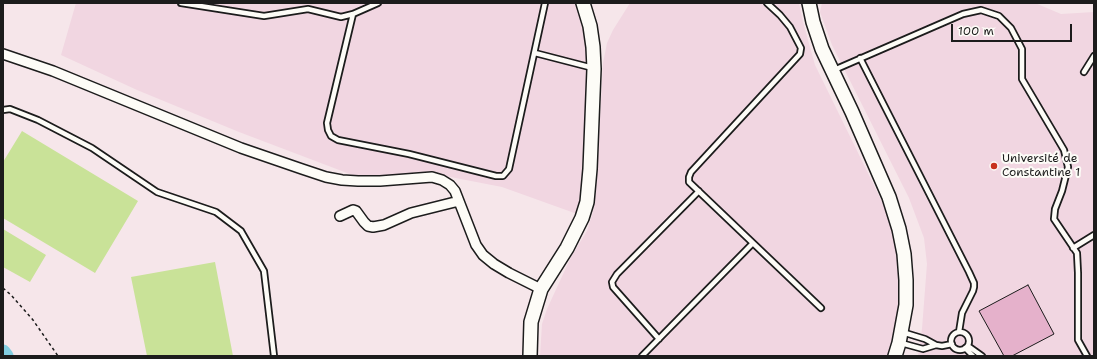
<!DOCTYPE html>
<html>
<head>
<meta charset="utf-8">
<style>
  body { margin:0 }
  #map { position:relative; width:1097px; height:359px; overflow:hidden; background:#f6e6ea; font-family:"Shantell Sans",sans-serif }
  canvas { display:block }
  .frame { position:absolute; inset:0; border:4px solid #1c1c1c; pointer-events:none }
  .scale { position:absolute; left:951px; top:24px; width:121px; height:18px; box-sizing:border-box; border:2px solid #1c1c1c; border-top:0; padding-left:5px; font-size:12px; line-height:14px; white-space:nowrap; color:#1c1c1c; -webkit-text-stroke:3px #fdfcf7; paint-order:stroke }
</style>
</head>
<body>
<div id="map">
<canvas width="1097" height="359"></canvas>
<div class="frame"></div>
<div class="scale">100 m</div>
</div>
<script>
const ctx = document.querySelector('canvas').getContext('2d');
ctx.lineJoin = 'round';
function paint(path, color) { ctx.fillStyle = color; ctx.fill(path, 'evenodd'); }
const toPath = rows => new Path2D(rows.map(r => 'M' + r).join(''));
function stroke(path, color, width, dash) { ctx.strokeStyle = color; ctx.lineWidth = width; ctx.lineCap = dash ? 'butt' : 'round'; ctx.setLineDash(dash || []); ctx.stroke(path); }
function label(font, color, halo, rows, align = 'center') {
  ctx.font = font + ' "Shantell Sans",sans-serif'; ctx.lineWidth = 4; ctx.setLineDash([]); ctx.textBaseline = 'middle'; ctx.strokeStyle = halo; ctx.fillStyle = color; for (const [text, x, y, turn = 0] of rows) {
    ctx.save(); ctx.translate(x, y); ctx.rotate((+turn || 0) * Math.PI / 180); ctx.textAlign = isNaN(turn) ? turn : align; if (halo) ctx.strokeText(text, 0, 0); ctx.fillText(text, 0, 0); ctx.restore();
  }
}
const built = toPath([
  [76,3,581,3,590,49,587,67,588,79,580,215,502,187,435,174,355,176,239,132,137,90,61,55],
  [630,3,799,3,803,22,815,65,889,216,896,243,899,267,901,295,899,322,890,356,540,356,542,324,547,309,571,257,587,231,593,212,596,192,603,63,607,43,613,30],
  [822,3,1035,3,1061,14,1094,12,1094,356,918,356,922,329,927,264,924,238,909,198,832,45,820,12]
]);
const green = toPath([
  [22,131,138,201,95,273,3,218,3,162],
  [3,229,46,255,30,282,3,267],
  [215,262,233,356,147,356,131,277]
]);
const river = toPath([
  [3,352,6,356]
]);
const building = toPath([
  [1028,285,1054,334,1012,356,1004,356,979,311,1028,285]
]);
const path = toPath([
  [3,288,11,295,33,320,58,356]
]);
const lane = toPath([
  [181,3,264,16,308,9,341,17,353,14,378,3],
  [767,3,780,15,790,27,801,48,800,54,691,172,689,177,689,182,821,308],
  [353,14,327,123,328,130,331,136,338,140,409,154,496,176,503,176,509,169,545,3],
  [535,53,593,68],
  [860,58,969,272,974,283,974,287,973,291,962,313,959,332],
  [834,70,963,14,981,10,999,16,1011,28,1022,49,1022,79,1064,150,1068,167,1062,191,1055,209,1054,219,1077,253,1078,273,1078,340,1087,356],
  [1084,72,1094,56],
  [3,110,10,109,38,120,92,148,157,192,216,212,241,231,264,271,274,356],
  [1073,248,1094,235],
  '951 341a9 9 0 1 1 18 0a9 9 0 1 1-18 0Z',
  [902,332,925,339,936,345],
  [659,339,613,287,612,282,617,274,699,191],
  [901,343,923,349,936,345,942,346,952,344],
  [968,346,982,356],
  [965,348,973,356],
  [642,356,753,243]
]);
const street = toPath([
  [3,54,53,71,241,148,302,169,326,177,342,180,358,181,380,181,432,177,442,180,450,185,455,191,476,245,483,255,494,264,509,273,541,289],
  [340,216,353,210,356,211,364,222,368,226,373,227,384,225,411,213,459,201]
]);
const secondary = toPath([
  [809,3,813,22,822,49,852,112,889,197,899,229,904,254,906,280,906,305,899,343,895,356],
  [530,356,531,322,541,289,567,248,582,218,587,202,590,169,594,69,593,47,590,26,583,3]
]);
const markers = [
  [994,166,4,"#c8321e"]
];
const poiNames = [
  ["Université de",1002,159],
  ["Constantine 1",1002,173]
];
paint(built, '#f1d6e1');
paint(green, '#c9e298');
stroke(river, '#82cee1', 15);
paint(building, '#e5b1cb');
stroke(building, '#1c1c1c', 1);
stroke(lane, '#1c1c1c', 8);
stroke(street, '#1c1c1c', 12);
stroke(secondary, '#1c1c1c', 16);
stroke(path, '#1c1c1c', 1.5, [3, 3]);
stroke(lane, '#fdfcf7', 4.5);
stroke(street, '#fdfcf7', 9);
stroke(secondary, '#fdfcf7', 13);
for (const [x, y, r, color] of markers) { const dot = new Path2D(); dot.arc(x, y, r, 0, 2 * Math.PI); ctx.fillStyle = color; ctx.fill(dot); stroke(dot, '#fdfcf7', 1.5); }
label('12px', '#1c1c1c', '#fdfcf7', poiNames, 'left');
</script>
</body>
</html>
